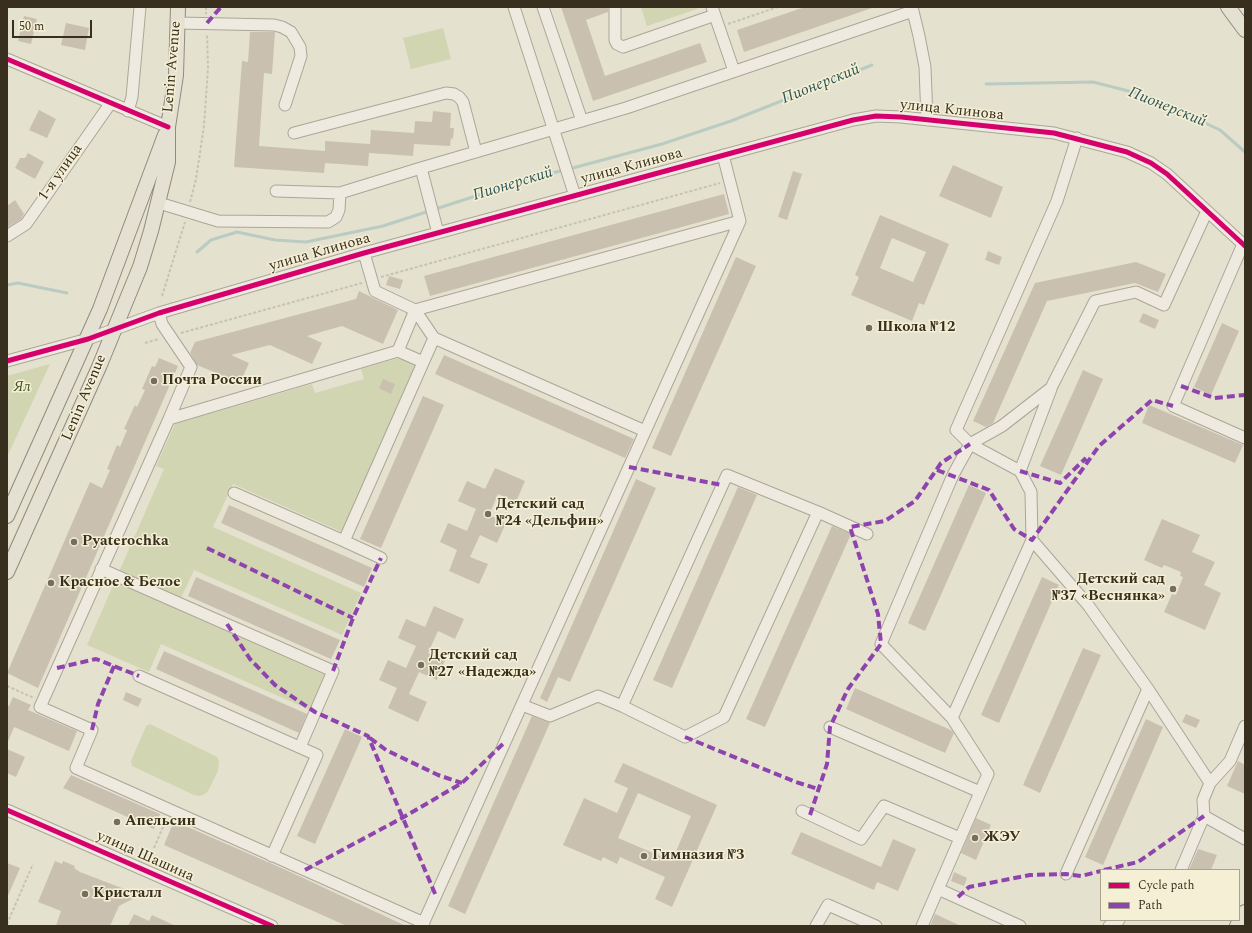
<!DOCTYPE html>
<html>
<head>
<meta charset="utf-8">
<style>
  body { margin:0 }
  #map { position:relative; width:1252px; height:933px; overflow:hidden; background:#e5e1cf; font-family:Spectral,serif }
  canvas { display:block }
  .frame { position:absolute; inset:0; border:8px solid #392f1f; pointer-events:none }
  .legend { position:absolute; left:1100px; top:869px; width:140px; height:52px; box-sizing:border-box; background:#f5f0d5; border:1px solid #aaa38c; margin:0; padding:5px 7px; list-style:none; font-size:12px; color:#392f1f }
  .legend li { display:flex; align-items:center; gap:8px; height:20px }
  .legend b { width:20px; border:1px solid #aaa38c }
  .scale { position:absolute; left:12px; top:20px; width:80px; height:18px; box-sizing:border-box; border:2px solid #392f1f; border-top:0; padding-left:5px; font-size:12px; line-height:14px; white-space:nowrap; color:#392f1f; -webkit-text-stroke:3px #f5f0d5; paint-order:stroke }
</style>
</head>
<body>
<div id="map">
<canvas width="1252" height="933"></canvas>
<div class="frame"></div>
<ul class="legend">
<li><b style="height:5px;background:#d6006c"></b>Cycle path</li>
<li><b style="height:5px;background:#8e44ad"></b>Path</li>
</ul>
<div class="scale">50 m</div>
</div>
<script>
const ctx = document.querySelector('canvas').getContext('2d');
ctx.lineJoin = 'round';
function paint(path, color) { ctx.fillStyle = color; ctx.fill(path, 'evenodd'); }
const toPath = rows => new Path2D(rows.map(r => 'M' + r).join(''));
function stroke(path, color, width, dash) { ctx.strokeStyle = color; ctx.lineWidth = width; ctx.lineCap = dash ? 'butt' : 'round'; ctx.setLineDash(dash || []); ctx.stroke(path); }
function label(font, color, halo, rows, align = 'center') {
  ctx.font = font + ' Spectral,serif'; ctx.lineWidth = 3; ctx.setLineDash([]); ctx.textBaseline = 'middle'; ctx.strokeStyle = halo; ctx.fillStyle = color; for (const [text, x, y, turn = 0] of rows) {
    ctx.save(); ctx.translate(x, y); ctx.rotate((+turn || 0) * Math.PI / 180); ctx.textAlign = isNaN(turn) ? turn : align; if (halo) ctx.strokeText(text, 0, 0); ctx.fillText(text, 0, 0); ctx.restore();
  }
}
const green = toPath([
  [641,7,696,7,697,9,647,26],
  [443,28,451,59,411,69,403,38],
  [399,358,416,365,342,532,233,484,213,527,361,593,342,635,194,570,176,609,325,675,310,710,161,644,149,672,87,645,164,469,156,466,175,424,312,384,315,393,364,379,361,369],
  [50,364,7,457,7,376],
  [150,724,217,757,219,761,218,771,208,791,205,794,200,796,194,795,132,766,131,761,146,726]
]);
const stream = toPath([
  [986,84,1093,82,1148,96,1220,130,1245,152],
  [569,169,662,144,731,121,872,65],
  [197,252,211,240,237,232,275,240,306,242,383,226,516,183,564,170],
  [7,285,18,283,67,293]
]);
const building = toPath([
  [561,7,608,7,608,12,586,20,605,76,700,43,707,62,593,101],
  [805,7,872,7,872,8,744,52,737,30],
  [24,16,37,19,31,44,18,41],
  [66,23,89,28,85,50,61,45],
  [250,32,275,32,272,74,264,73,259,146,325,151,325,141,370,144,371,130,414,133,415,121,432,122,433,111,451,113,450,128,454,128,453,139,451,138,450,146,414,144,413,156,369,153,368,166,325,163,324,173,234,167,242,61,248,62],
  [39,110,56,119,47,138,29,130],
  [28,153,44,162,35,179,15,168,20,158,25,158],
  [953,165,1003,187,991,218,939,196],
  [793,171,802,174,787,220,778,217],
  [724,194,729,214,430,296,424,276],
  [15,200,24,214,21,219,7,228,7,206],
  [880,215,949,244,924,305,919,303,912,321,851,295,859,277,855,275],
  [892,238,926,252,913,282,880,268],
  [988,251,1002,257,999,265,985,260],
  [736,257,756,266,671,456,652,448],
  [1136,262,1166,274,1158,292,1135,283,1047,301,993,423,986,427,973,421,1035,283],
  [389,276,403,280,400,289,386,285],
  [359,291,398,310,383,344,342,326,307,336,322,343,312,364,270,345,231,355,249,363,240,383,197,365,190,353,195,342,356,299],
  [1143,313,1159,320,1155,329,1139,322],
  [1222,323,1239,331,1211,395,1194,387],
  [444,355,634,439,625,458,435,374],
  [159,358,178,366,38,688,7,673,90,482,102,488,110,470,107,469,117,445,120,447,127,430,124,429,135,405,137,407,145,390,142,389,152,366,155,367],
  [1083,370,1103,379,1061,475,1040,466],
  [383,379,395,384,391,394,379,388],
  [423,396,444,405,381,548,360,539],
  [1149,405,1243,445,1235,463,1142,423],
  [495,468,525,481,516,502,498,494,489,515,506,523,497,543,480,535,470,557,488,564,479,584,449,571,457,550,440,542,448,523,467,531,476,509,458,501,467,481,485,489],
  [636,479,656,488,570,682,558,677,547,702,540,698],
  [969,485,986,493,925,631,908,623],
  [738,487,757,495,672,688,653,680],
  [229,505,372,568,364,587,221,523],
  [1162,519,1200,535,1192,552,1215,562,1204,585,1221,593,1205,630,1164,612,1172,594,1176,595,1183,577,1180,576,1181,572,1164,565,1162,568,1144,560],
  [832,526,851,534,765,727,746,719],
  [196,577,340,640,331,659,188,596],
  [1042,577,1059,585,999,723,981,715],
  [434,606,464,619,455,639,438,631,428,653,445,660,437,680,419,672,409,694,427,702,418,722,388,708,397,688,379,680,388,660,406,668,416,646,398,638,406,619,425,627],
  [1083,648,1101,655,1040,793,1023,785],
  [164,651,307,714,299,733,156,669],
  [855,688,951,730,954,733,945,753,846,709],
  [126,692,142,699,138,707,123,700],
  [13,697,31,705,28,710,77,731,69,751,14,727,7,744,7,705,9,706],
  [1186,714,1200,720,1196,728,1182,722],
  [532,716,550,723,465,914,448,906],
  [1146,719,1163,727,1103,865,1085,857],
  [345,729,362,737,315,844,297,836],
  [7,749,25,757,16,777,7,773],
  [1238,761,1245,765,1245,794,1227,786],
  [623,763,717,805,672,907,655,899,665,877,620,857,617,864,603,857,601,861,563,845,584,798,617,813,628,788,614,782],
  [638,793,691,816,672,861,618,838],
  [71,775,160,814,154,829,63,788],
  [976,818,991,825,976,860,961,853],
  [174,821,286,870,406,926,347,926,164,845],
  [801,832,881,867,893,839,916,849,898,891,877,882,874,890,791,854],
  [1198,849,1217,855,1211,870,1189,870],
  [55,861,62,864,63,861,75,866,74,868,80,872,140,895,119,906,110,926,56,926,61,911,38,902],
  [7,863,20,868,7,898],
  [954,872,967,878,964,886,951,881],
  [134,914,149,921,152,915,176,926,128,926],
  [935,914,961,926,930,926]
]);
const path = toPath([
  [206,7,206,14],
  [728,24,778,7],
  [190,202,196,179,204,126,208,68,207,34],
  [381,277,720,183],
  [162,296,185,222],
  [181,333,362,283],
  [145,343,159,339],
  [7,686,34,698],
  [154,848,166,820],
  [7,924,33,864]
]);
const minor = toPath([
  [514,7,575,196],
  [543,7,582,121],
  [615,7,615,40,617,44,623,47,715,15],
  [712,7,734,71],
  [912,7,919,36,925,67,927,120],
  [178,23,274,25,282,27,291,32,300,47,301,56,285,105],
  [7,59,168,127],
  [128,111,132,97,140,7],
  [294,133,446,93,454,94,459,97,463,102,476,152],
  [1077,138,1057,201,956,430,970,444,1020,471,1031,492,1032,540,1088,605,1148,689,1210,783,1203,800,1204,816,1181,870],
  [276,191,340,193,421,168],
  [159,203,218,221,328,222,336,217,339,210,340,193],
  [438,233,421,168,626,108,913,11],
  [7,236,26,224,110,104],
  [1243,244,1173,406,1245,438],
  [364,253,375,291,415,310,398,351],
  [159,313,162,324,191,367,169,419],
  [7,361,88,339,159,313,364,253,853,120,876,116,901,117,1054,133,1127,152,1151,163,1167,174,1245,246],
  [423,362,398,351,169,419,40,707,92,730,76,768,424,923],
  [645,431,434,338,415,310,740,221],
  [1020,471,1051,389],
  [234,493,344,541],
  [381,558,344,541,434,338],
  [101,569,333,671,300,747],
  [139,676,317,755,272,856],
  [522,705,550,716,598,696,622,706,685,737,724,717,818,512],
  [622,706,727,475,818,512,867,534],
  [952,718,881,644,953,475,970,444,1002,426,1051,388,1095,301,1136,292,1164,305,1207,211],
  [830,727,980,792],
  [1210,783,1230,761,1245,726],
  [7,810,272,926],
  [802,811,861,839,884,806,960,838],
  [1204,816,1245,839],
  [1066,874,1148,689],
  [938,889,1020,926],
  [422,926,740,221,723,155],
  [816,926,828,905,876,926],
  [922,926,988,774,952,718,1032,540],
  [1109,926,1119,920]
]);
const major = toPath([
  [1228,7,1245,30],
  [7,516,100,309,165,135],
  [7,572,99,367,140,267,151,231,168,162,168,127,176,75,178,7],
  [1237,926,1245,912]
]);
const quiet = toPath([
  [207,23,221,7],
  [1181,386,1214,398,1245,395],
  [629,467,722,485],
  [937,470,989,490,1014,529,1032,540,1099,446,1152,400,1173,406],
  [1020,471,1060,483,1086,458],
  [207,548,353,618],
  [227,624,250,659,275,685,315,712,368,736,436,896],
  [57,668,96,659,139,676],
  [333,671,353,618,381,558],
  [92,730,98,704,114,666],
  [685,737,796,782,818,789],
  [370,738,386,750,438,775,462,783],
  [810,815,827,764,830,727,848,689,881,644,878,614,850,527,885,521,915,501,941,463,970,444],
  [305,870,402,818,462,783,505,742],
  [1104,870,1138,862,1204,816],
  [958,897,969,887,1030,875,1066,874,1081,876,1101,871]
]);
const cycleway = toPath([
  [7,59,168,127],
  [7,361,88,339,159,313,364,253,853,120,876,116,901,117,1054,133,1127,152,1151,163,1167,174,1245,246],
  [7,810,272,926]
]);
const markers = [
  [869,328,4,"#756d5d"],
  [154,381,4,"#756d5d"],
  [488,514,4,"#756d5d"],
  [74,542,4,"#756d5d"],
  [51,583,4,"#756d5d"],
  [1173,589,4,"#756d5d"],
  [421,665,4,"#756d5d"],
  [117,822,4,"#756d5d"],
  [975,838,4,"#756d5d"],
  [644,856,4,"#756d5d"],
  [85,894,4,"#756d5d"]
];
const streetNames = [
  ["Lenin Avenue",173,67,-85],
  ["улица Клинова",952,111,6],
  ["улица Клинова",632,167,-15],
  ["1-я улица",61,173,-55],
  ["улица Клинова",320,253,-16],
  ["Lenin Avenue",85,398,-67],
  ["улица Шашина",145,857,24]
];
const poiNames = [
  ["Школа №12",877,328],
  ["Почта России",162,381],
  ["Детский сад",496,505],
  ["№24 «Дельфин»",496,522],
  ["Pyaterochka",82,542],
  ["Детский сад",1165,580,"right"],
  ["№37 «Веснянка»",1165,597,"right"],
  ["Красное & Белое",59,583],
  ["Детский сад",429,656],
  ["№27 «Надежда»",429,673],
  ["Апельсин",125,822],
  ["ЖЭУ",983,838],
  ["Гимназия №3",652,856],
  ["Кристалл",93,894]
];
const parkNames = [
  ["Ял",22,388]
];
const waterNames = [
  ["Пионерский",821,85,-22],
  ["Пионерский",1167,108,22],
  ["Пионерский",513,185,-17]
];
paint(green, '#d1d5b1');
stroke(stream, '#bacbc2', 3);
paint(building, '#c9c0b0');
stroke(minor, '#aaa698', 13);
stroke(major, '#908b7f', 16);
stroke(path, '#c6c2b7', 2, [3, 2]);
stroke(minor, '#eeeae0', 11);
stroke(major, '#e4e1d2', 14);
stroke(quiet, '#8e44ad', 4, [8, 4]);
stroke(cycleway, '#d6006c', 5);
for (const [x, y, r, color] of markers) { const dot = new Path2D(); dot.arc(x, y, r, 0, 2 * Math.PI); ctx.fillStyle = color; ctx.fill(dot); stroke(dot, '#f5f0d5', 1.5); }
label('15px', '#392f1f', '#f5f0d5', streetNames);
label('bold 15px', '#392f1f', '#f5f0d5', poiNames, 'left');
label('italic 15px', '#445626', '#f5f0d5', parkNames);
label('italic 16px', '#2f5659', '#f5f0d5', waterNames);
</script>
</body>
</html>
